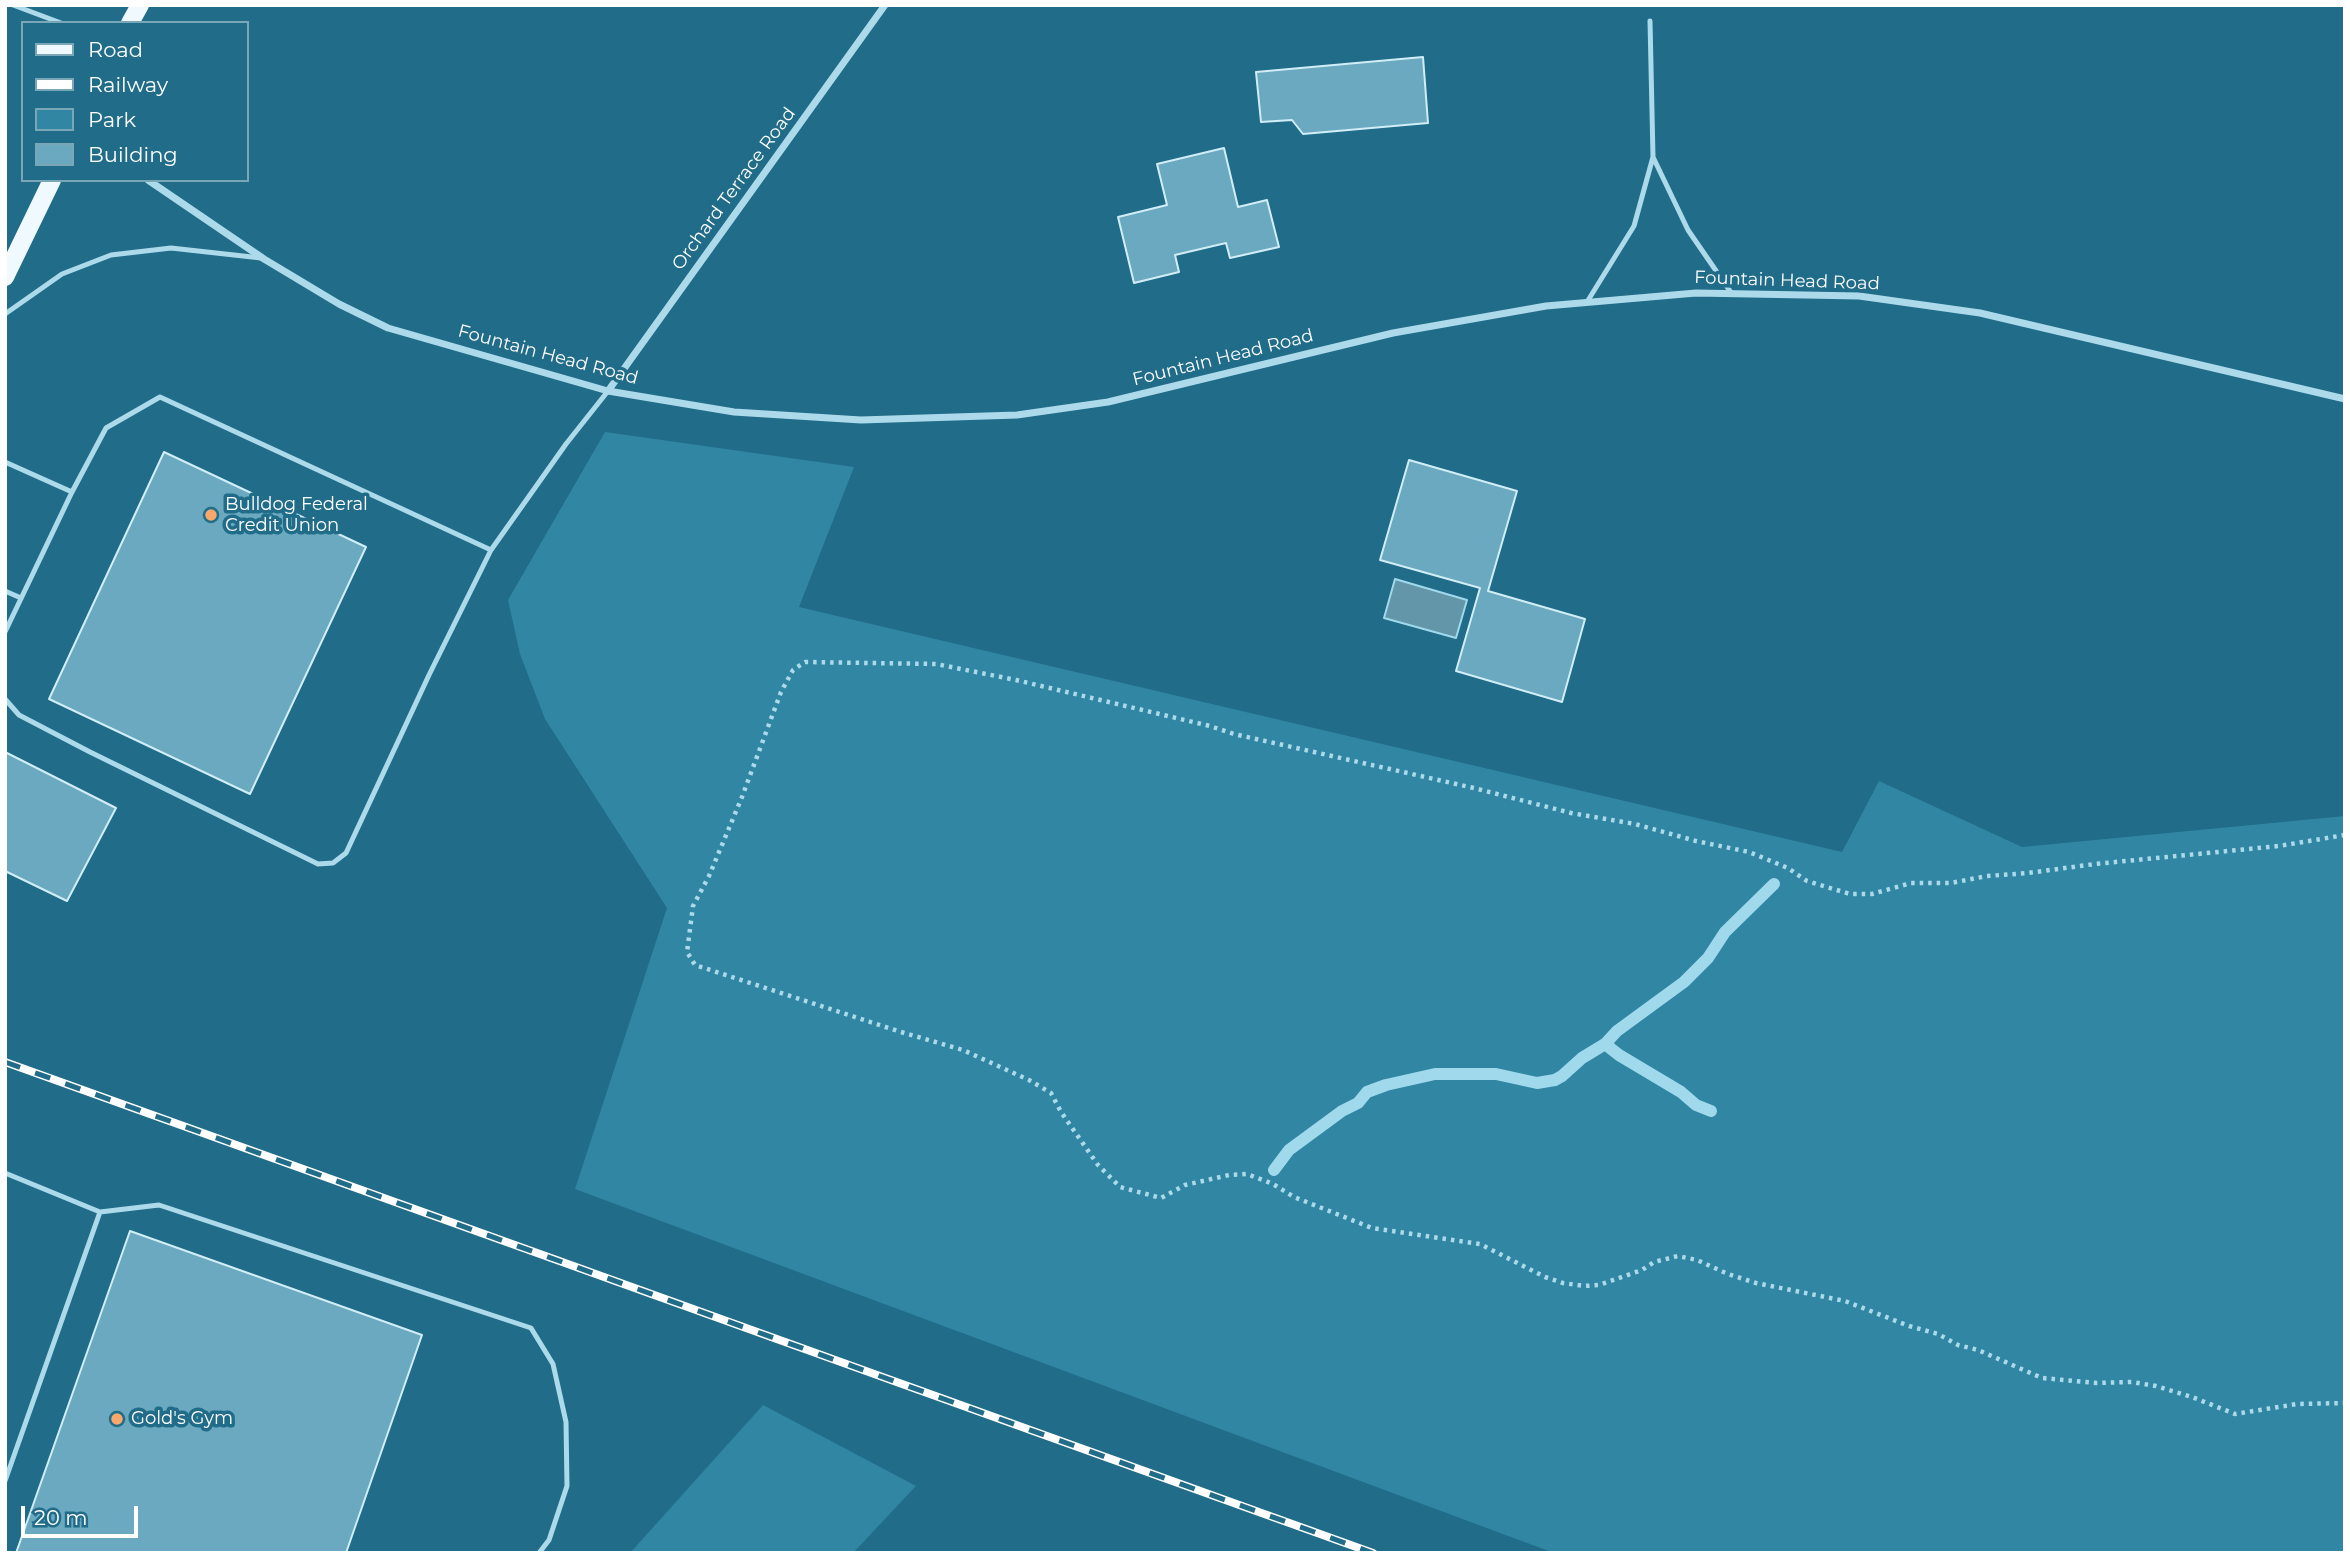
<!DOCTYPE html>
<html>
<head>
<meta charset="utf-8">
<style>
  body { margin:0 }
  #map { position:relative; width:2350px; height:1558px; overflow:hidden; background:#206c89; font-family:Montserrat,sans-serif }
  canvas { display:block }
  .frame { position:absolute; inset:0; border:7px solid #fff; pointer-events:none }
  .legend { position:absolute; left:21px; top:21px; width:228px; height:161px; box-sizing:border-box; background:#206c89; border:2px solid #79a7b8; margin:0; padding:9px 12px; list-style:none; font-size:21px; color:#fff }
  .legend li { display:flex; align-items:center; gap:14px; height:35px }
  .legend b { width:35px; border:2px solid #79a7b8 }
  .scale { position:absolute; left:21px; top:1506px; width:117px; height:32px; box-sizing:border-box; border:4px solid #fff; border-top:0; padding-left:9px; font-size:21px; line-height:24px; white-space:nowrap; color:#fff; -webkit-text-stroke:5px #206c89; paint-order:stroke }
</style>
</head>
<body>
<div id="map">
<canvas width="2350" height="1558"></canvas>
<div class="frame"></div>
<ul class="legend">
<li><b style="height:9px;background:#f0fafe"></b>Road</li>
<li><b style="height:9px;background:#fff"></b>Railway</li>
<li><b style="height:19px;background:#3186a4"></b>Park</li>
<li><b style="height:19px;background:#6aa9bf"></b>Building</li>
</ul>
<div class="scale">20 m</div>
</div>
<script>
const ctx = document.querySelector('canvas').getContext('2d');
ctx.lineJoin = 'round';
function paint(path, color) { ctx.fillStyle = color; ctx.fill(path, 'evenodd'); }
const toPath = rows => new Path2D(rows.map(r => 'M' + r).join(''));
function stroke(path, color, width, dash) { ctx.strokeStyle = color; ctx.lineWidth = width; ctx.lineCap = dash ? 'butt' : 'round'; ctx.setLineDash(dash || []); ctx.stroke(path); }
function label(font, color, halo, rows, align = 'center') {
  ctx.font = font + ' Montserrat,sans-serif'; ctx.lineWidth = 7; ctx.setLineDash([]); ctx.textBaseline = 'middle'; ctx.strokeStyle = halo; ctx.fillStyle = color; for (const [text, x, y, turn = 0] of rows) {
    ctx.save(); ctx.translate(x, y); ctx.rotate((+turn || 0) * Math.PI / 180); ctx.textAlign = isNaN(turn) ? turn : align; if (halo) ctx.strokeText(text, 0, 0); ctx.fillText(text, 0, 0); ctx.restore();
  }
}
const green = toPath([
  [605,432,854,467,799,607,1842,852,1879,781,2022,847,2345,816,2345,1553,1554,1553,575,1189,667,908,545,719,520,654,508,600],
  [763,1405,916,1486,853,1553,630,1553]
]);
const water = toPath([
  [1395,579,1467,600,1456,638,1384,618,1395,579]
]);
const stream = toPath([
  [1605,1044,1619,1055,1681,1092,1696,1105,1711,1111],
  [1274,1170,1289,1150,1342,1111,1358,1103,1367,1092,1386,1085,1435,1074,1496,1074,1537,1083,1555,1080,1562,1076,1582,1058,1605,1044,1617,1031,1684,982,1708,958,1725,932,1774,884]
]);
const building = toPath([
  [1423,57,1428,123,1303,134,1292,120,1261,122,1256,72,1423,57],
  [1224,148,1238,207,1267,200,1279,247,1230,258,1226,243,1175,255,1179,272,1134,283,1118,217,1167,205,1157,164,1224,148],
  [164,452,366,547,250,794,49,699,164,452],
  [1409,460,1517,491,1488,591,1585,619,1562,702,1456,671,1480,588,1380,560,1409,460],
  [5,752,116,808,67,901,5,871,5,752],
  [130,1231,422,1335,346,1553,16,1553,130,1231]
]);
const path = toPath([
  [2345,835,2279,846,2095,864,2028,873,1987,876,1951,883,1911,883,1872,894,1850,894,1807,881,1788,868,1749,852,1696,841,1635,824,1571,813,1474,788,1234,734,1210,726,1016,680,936,664,805,662,793,670,781,692,742,797,709,876,693,906,687,952,695,965,901,1032,963,1050,1029,1080,1051,1093,1061,1112,1098,1165,1120,1187,1161,1198,1185,1185,1229,1175,1247,1174,1273,1184,1294,1197,1372,1228,1480,1244,1545,1277,1563,1283,1584,1286,1599,1285,1642,1270,1654,1262,1678,1256,1697,1260,1728,1274,1756,1283,1845,1301,1909,1326,1938,1334,1958,1345,1978,1350,2042,1378,2097,1383,2132,1382,2156,1386,2192,1397,2235,1414,2297,1404,2345,1403]
]);
const lane = toPath([
  [13,5,61,23],
  [1653,157,1688,230,1732,294],
  [1587,302,1634,226,1653,157,1650,21],
  [5,314,62,274,111,255,171,248,261,258],
  [5,462,72,492],
  [5,591,21,598],
  [5,632,72,492,106,428,160,397,491,550],
  [5,699,19,715,90,752,318,864,333,863,346,853,429,675,491,550,566,444,608,391],
  [5,1173,100,1212],
  [5,1481,100,1212,159,1205,531,1328,553,1364,566,1422,567,1486,549,1540,539,1553]
]);
const street = toPath([
  [148,180,264,259,339,304,388,328,608,391,734,412,861,420,1017,415,1108,402,1393,333,1546,306,1696,293,1859,296,1980,313,2345,399],
  [608,391,885,5]
]);
const primary = toPath([
  [130,23,140,5],
  [5,277,52,180]
]);
const rail = toPath([
  [5,1062,1373,1553]
]);
const markers = [
  [211,515,7,"#f8a76d"],
  [117,1419,7,"#f8a76d"]
];
const streetNames = [
  ["Orchard Terrace Road",734,189,-54],
  ["Fountain Head Road",1787,281,2],
  ["Fountain Head Road",548,355,15],
  ["Fountain Head Road",1223,358,-14]
];
const poiNames = [
  ["Bulldog Federal",225,505],
  ["Credit Union",225,526],
  ["Gold's Gym",131,1419]
];
paint(green, '#3186a4');
paint(water, '#6396a9');
stroke(water, '#a0d9ec', 2);
stroke(stream, '#a0d9ec', 12);
paint(building, '#6aa9bf');
stroke(building, '#d1eef8', 2);
stroke(path, '#acdaeb', 4.5, [3.5, 5]);
stroke(lane, '#acdaeb', 5);
stroke(street, '#acdaeb', 7);
stroke(primary, '#f0fafe', 18);
stroke(rail, '#fff', 8);
stroke(rail, '#206c89', 5, [16]);
for (const [x, y, r, color] of markers) { const dot = new Path2D(); dot.arc(x, y, r, 0, 2 * Math.PI); ctx.fillStyle = color; ctx.fill(dot); stroke(dot, '#206c89', 2.5); }
label('18px', '#fff', '#206c89', streetNames);
label('18px', '#fff', '#206c89', poiNames, 'left');
</script>
</body>
</html>
